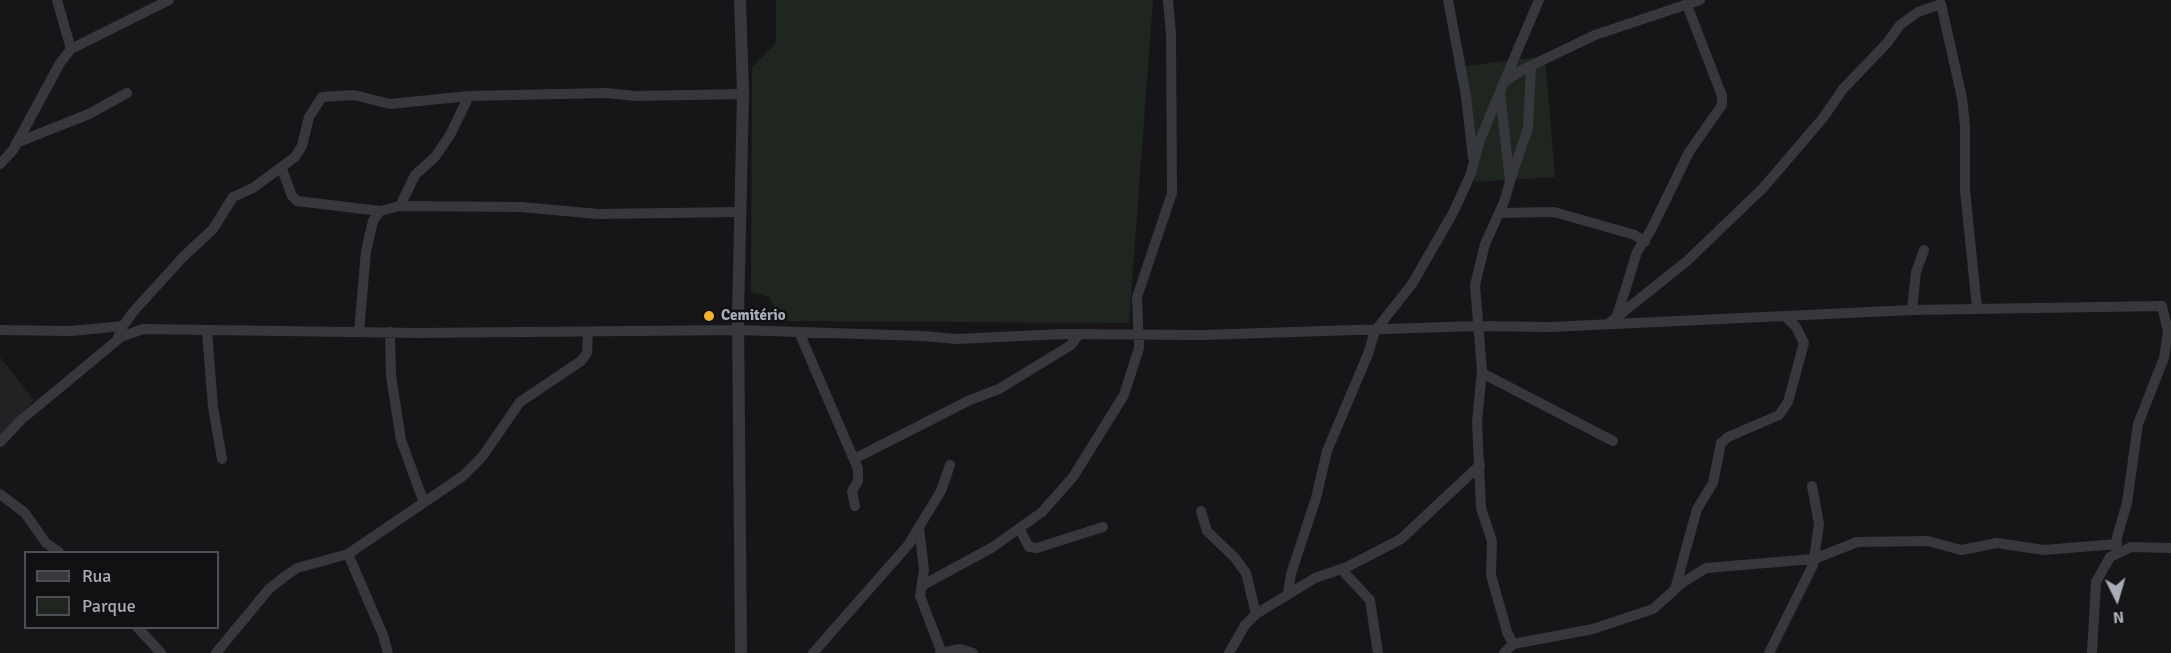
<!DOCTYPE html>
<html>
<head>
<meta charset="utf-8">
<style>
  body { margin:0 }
  #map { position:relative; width:2171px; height:653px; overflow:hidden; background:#161618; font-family:Signika,sans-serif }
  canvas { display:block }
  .legend { position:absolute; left:24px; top:551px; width:195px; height:78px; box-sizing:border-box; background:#111113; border:2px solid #4d4f55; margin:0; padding:8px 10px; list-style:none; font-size:18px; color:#a8adb8 }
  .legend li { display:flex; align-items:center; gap:12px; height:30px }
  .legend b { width:30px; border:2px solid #4d4f55 }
  .north { position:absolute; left:2087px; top:569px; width:60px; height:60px; -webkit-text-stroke:4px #111113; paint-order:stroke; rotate:175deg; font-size:16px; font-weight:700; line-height:24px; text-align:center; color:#a8adb8 }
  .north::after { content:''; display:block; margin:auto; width:21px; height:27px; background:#a8adb8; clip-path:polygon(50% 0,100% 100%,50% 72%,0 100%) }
</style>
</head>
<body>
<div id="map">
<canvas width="2171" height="653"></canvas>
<ul class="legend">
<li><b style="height:8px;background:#37383d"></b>Rua</li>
<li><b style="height:16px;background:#1e261f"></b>Parque</li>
</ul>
<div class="north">N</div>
</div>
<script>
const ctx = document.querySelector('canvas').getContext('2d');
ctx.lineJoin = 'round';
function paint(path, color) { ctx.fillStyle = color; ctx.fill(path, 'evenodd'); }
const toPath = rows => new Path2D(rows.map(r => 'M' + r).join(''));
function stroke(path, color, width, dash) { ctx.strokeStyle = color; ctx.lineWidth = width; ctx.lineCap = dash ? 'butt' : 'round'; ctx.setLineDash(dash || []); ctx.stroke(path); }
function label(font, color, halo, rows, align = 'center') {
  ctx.font = font + ' Signika,sans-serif'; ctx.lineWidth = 5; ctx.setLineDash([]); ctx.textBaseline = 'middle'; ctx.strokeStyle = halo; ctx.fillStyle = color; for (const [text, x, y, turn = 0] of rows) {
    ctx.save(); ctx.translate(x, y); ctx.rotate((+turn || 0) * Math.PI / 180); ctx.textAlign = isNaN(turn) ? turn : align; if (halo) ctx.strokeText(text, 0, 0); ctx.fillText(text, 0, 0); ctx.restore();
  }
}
const built = toPath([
  [0,357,34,400,0,437]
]);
const green = toPath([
  [776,0,1153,0,1129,323,779,321,779,314,769,297,751,292,752,67,776,43],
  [1545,56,1555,177,1475,182,1465,66]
]);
const minor = toPath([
  [57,0,71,49],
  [1448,0,1466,96,1473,158],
  [1504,82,1539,0],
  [1500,93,1510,182,1504,202,1485,244,1475,285,1482,371,1477,422,1481,508,1492,541,1491,575,1507,632,1513,644],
  [16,143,89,114,127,93],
  [0,164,13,150,60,63,71,49,169,0],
  [282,169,292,196,297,201,380,211],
  [1510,181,1528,128,1531,66],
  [400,206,521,207,598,214,740,212],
  [1500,213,1554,212,1635,235,1645,242],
  [1912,310,1916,272,1924,250],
  [1617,316,1637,252,1651,230,1689,152,1722,105,1722,96,1687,5],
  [1608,324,1687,261,1763,188,1823,118,1843,89,1887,43,1900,25,1918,12,1941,4,1962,98,1965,126,1965,190,1977,308],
  [0,330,71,331,123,326],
  [207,331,213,407,222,459],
  [359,332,366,251,373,221,380,211,400,206,415,175,435,157,450,135,469,96,606,93,636,96,743,94],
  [390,332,391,376,401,440,423,500],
  [799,332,858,469,858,481,852,491,855,506],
  [117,340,123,326,133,312,183,257,213,229,233,197,253,188,295,157,302,146,309,117,322,97,354,95,390,104,469,96],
  [1482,373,1613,441],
  [0,442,21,420,121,337,143,329,418,333,738,330,923,336,957,339,1062,334,1202,335,1477,326,1550,327,1912,310,2162,306,2168,331,2164,358,2138,424,2127,503,2117,537,2116,553],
  [854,459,970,400,999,389,1071,345,1079,334],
  [0,494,25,513,46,543,59,552],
  [1201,511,1207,531,1235,558,1246,573,1256,614],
  [1020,530,1029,547,1037,548,1103,527],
  [348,554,383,635,388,653],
  [1341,569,1370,600,1378,653],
  [923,585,993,547,1042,512,1073,477,1124,395,1139,348,1137,297,1172,193,1171,34,1168,0],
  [1675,589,1697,509,1713,483,1721,443,1728,437,1779,415,1788,402,1804,343,1796,327,1785,316],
  [1288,593,1291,574,1316,498,1327,451,1368,354,1375,331,1412,284,1453,213,1470,176,1480,140,1504,82,1522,70,1595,35,1700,0],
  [138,628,161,653],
  [216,653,269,589,284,577,297,568,348,554,463,476,482,457,520,402,581,361,587,353,588,332],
  [813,653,909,544,919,527],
  [940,653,960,649,973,653],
  [942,653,920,596,924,570,919,527,941,491,950,465],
  [1229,653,1245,625,1256,614,1315,578,1347,567,1401,539,1480,465],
  [1504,653,1513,644,1593,629,1653,609,1682,583,1706,568,1814,559,1857,542,1928,541,1961,550,1997,543,2044,550,2117,544],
  [1769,653,1813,565,1819,524,1812,486],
  [2092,653,2096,582,2110,557,2131,547,2171,548]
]);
const tertiary = toPath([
  [740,0,743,94,738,317,741,653]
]);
const markers = [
  [709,316,6,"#f2b134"]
];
const poiNames = [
  ["Cemitério",721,316]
];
paint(built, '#222225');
paint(green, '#1e261f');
stroke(minor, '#37383d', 10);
stroke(tertiary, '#37383d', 12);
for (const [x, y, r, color] of markers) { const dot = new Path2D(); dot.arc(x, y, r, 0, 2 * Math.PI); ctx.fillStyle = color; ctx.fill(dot); stroke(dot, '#111113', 2); }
label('bold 15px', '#a8adb8', '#111113', poiNames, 'left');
</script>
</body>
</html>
